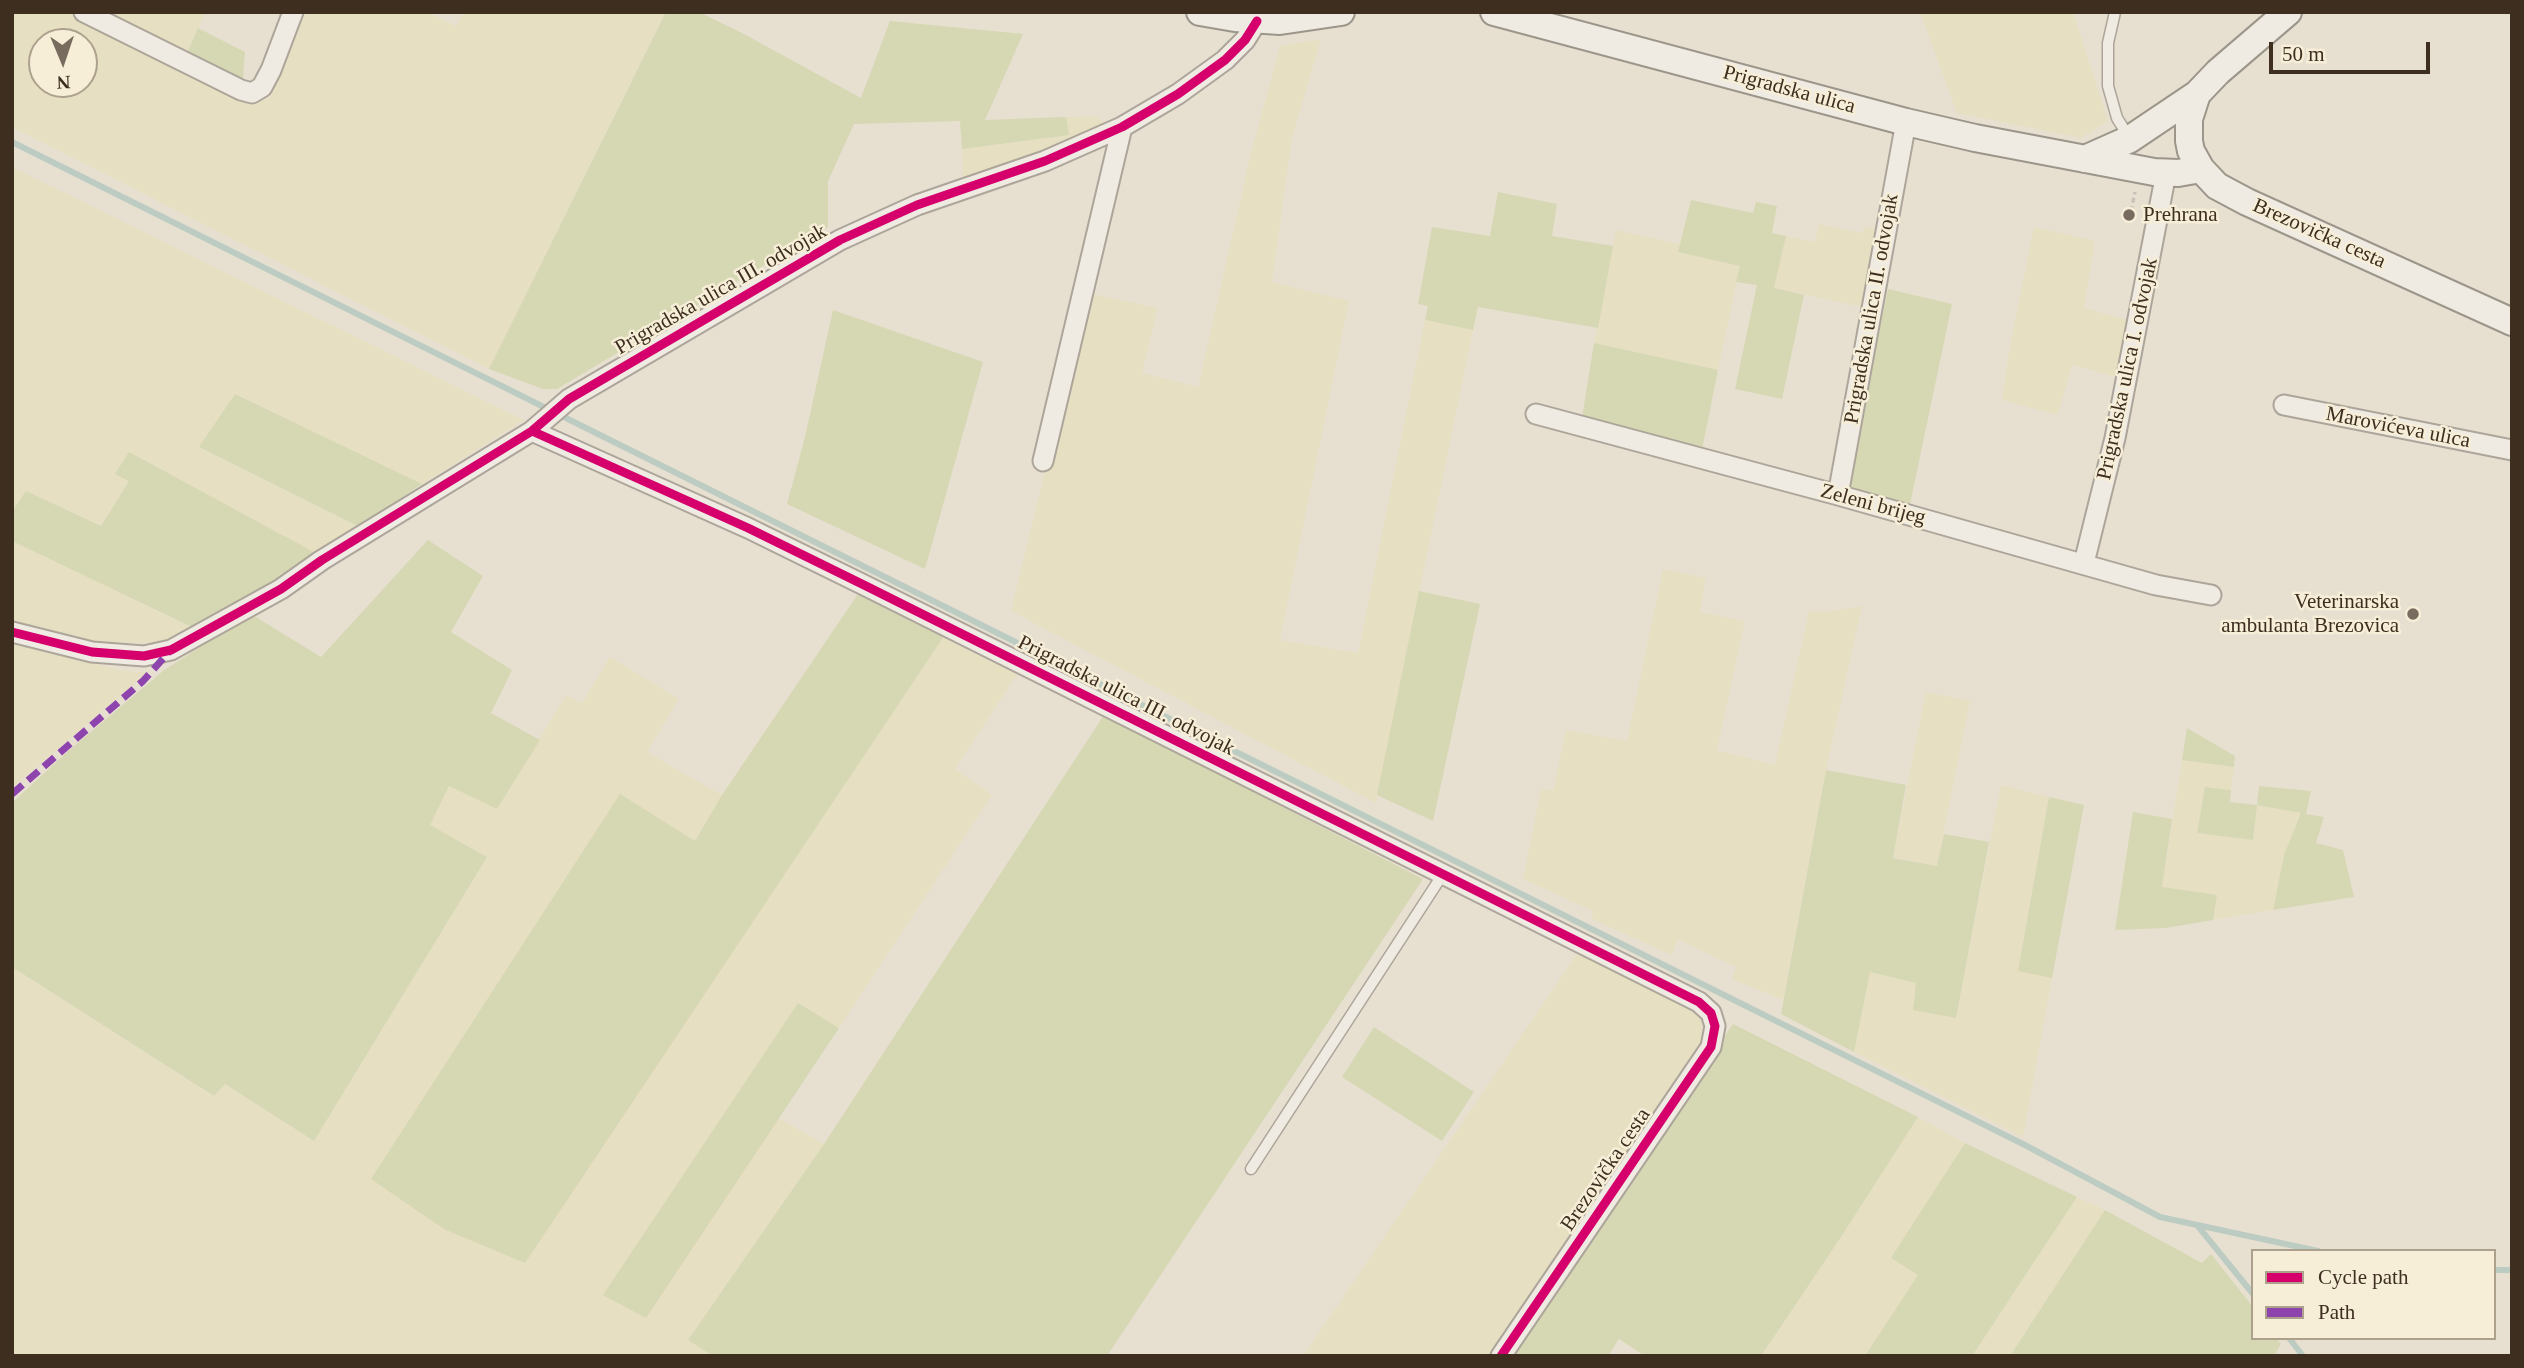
<!DOCTYPE html>
<html>
<head>
<meta charset="utf-8">
<style>
  body { margin:0 }
  #map { position:relative; width:2524px; height:1368px; overflow:hidden; background:#e7e0d1; font-family:Georgia,serif }
  canvas { display:block }
  .frame { position:absolute; inset:0; border:14px solid #3d2e20; pointer-events:none }
  .legend { position:absolute; left:2251px; top:1249px; width:245px; height:91px; box-sizing:border-box; background:#f7eed8; border:2px solid #ada18e; margin:0; padding:9px 12px; list-style:none; font-size:21px; color:#3d2e20 }
  .legend li { display:flex; align-items:center; gap:14px; height:35px }
  .legend b { width:35px; border:2px solid #ada18e }
  .north { position:absolute; left:28px; top:28px; width:70px; height:70px; box-sizing:border-box; background:#f7eed8; border:2px solid #ada18e; border-radius:50%; rotate:178deg; font-size:19px; font-weight:700; line-height:28px; text-align:center; color:#3d2e20 }
  .north::after { content:''; display:block; margin:auto; width:24px; height:32px; background:#786c5e; clip-path:polygon(50% 0,100% 100%,50% 72%,0 100%) }
  .scale { position:absolute; left:2269px; top:42px; width:161px; height:32px; box-sizing:border-box; border:4px solid #3d2e20; border-top:0; padding-left:9px; font-size:21px; line-height:24px; white-space:nowrap; color:#3d2e20; -webkit-text-stroke:5px #f7eed8; paint-order:stroke }
</style>
</head>
<body>
<div id="map">
<canvas width="2524" height="1368"></canvas>
<div class="frame"></div>
<ul class="legend">
<li><b style="height:9px;background:#d6006c"></b>Cycle path</li>
<li><b style="height:9px;background:#8e44ad"></b>Path</li>
</ul>
<div class="north">N</div>
<div class="scale">50 m</div>
</div>
<script>
const ctx = document.querySelector('canvas').getContext('2d');
ctx.lineJoin = 'round';
function paint(path, color) { ctx.fillStyle = color; ctx.fill(path, 'evenodd'); }
const toPath = rows => new Path2D(rows.map(r => 'M' + r).join(''));
function stroke(path, color, width, dash) { ctx.strokeStyle = color; ctx.lineWidth = width; ctx.lineCap = dash ? 'butt' : 'round'; ctx.setLineDash(dash || []); ctx.stroke(path); }
function label(font, color, halo, rows, align = 'center') {
  ctx.font = font + ' Georgia,serif'; ctx.lineWidth = 5; ctx.setLineDash([]); ctx.textBaseline = 'middle'; ctx.strokeStyle = halo; ctx.fillStyle = color; for (const [text, x, y, turn = 0] of rows) {
    ctx.save(); ctx.translate(x, y); ctx.rotate((+turn || 0) * Math.PI / 180); ctx.textAlign = isNaN(turn) ? turn : align; if (halo) ctx.strokeText(text, 0, 0); ctx.fillText(text, 0, 0); ctx.restore();
  }
}
const farmland = toPath([
  [12,12,69,12,253,105,270,97,305,12,428,12,456,26,464,12,666,12,489,369,12,127],
  [42,42,84,42,84,84,42,84],
  [104,12,206,12,186,55],
  [1920,12,2073,12,2108,121,2081,138,1957,113],
  [1321,39,1292,138,1272,282,1349,301,1280,640,1358,653,1425,320,1473,330,1376,803,1011,611,1088,293,1158,308,1142,373,1198,387,1251,153,1280,46],
  [1096,116,1105,124,1079,141,963,182,962,149,1068,135,1066,117],
  [12,167,524,420,422,484,235,394,200,447,358,526,319,555,130,480,100,526,26,491,12,512],
  [1819,224,1862,233,1864,227,1883,230,1867,308,1774,288,1786,236,1815,242],
  [2034,227,2095,241,2084,308,2134,322,2123,379,2072,365,2058,415,2002,400,2010,346],
  [1616,230,1680,244,1679,252,1740,266,1718,370,1594,343],
  [12,541,194,628,168,640,147,643,89,642,12,626],
  [1663,569,1706,578,1700,612,1745,621,1717,750,1775,765,1809,611,1825,612,1862,606,1826,770,1783,1000,1732,979,1736,967,1678,939,1672,955,1592,919,1593,911,1523,879,1541,789,1553,791,1566,730,1627,741],
  [944,636,1018,673,955,769,992,795,839,1028,798,1003,646,1318,778,1118,805,1133,824,1144,688,1340,713,1356,12,1356,12,967,213,1096,224,1084,314,1141,487,857,429,825,449,786,497,809,566,695,582,703,610,657,679,699,647,752,722,795,695,841,620,795,525,1262],
  [12,644,124,671,148,672,12,788],
  [1926,692,1970,701,1937,866,1893,857],
  [2182,760,2234,767,2231,790,2205,787,2197,833,2253,840,2257,805,2302,813,2284,855,2273,910,2213,920,2217,895,2162,888],
  [2001,785,2049,797,2018,970,2052,978,2023,1137,1854,1052,1870,972,1917,983,1956,1018],
  [1577,954,1690,1006,1699,1015,1702,1025,1701,1038,1698,1050,1493,1356,1303,1356],
  [1918,1117,1965,1143,1892,1258,1918,1275,1897,1308,1865,1356,1761,1356,1841,1237],
  [2077,1197,2105,1210,2010,1356,1972,1356]
]);
const green = toPath([
  [666,12,699,12,742,33,861,98,890,21,1023,34,985,120,1066,117,1069,135,962,149,960,121,854,124,828,181,828,227,557,389,543,389,489,369],
  [198,28,245,52,243,78,225,73,186,55],
  [1498,192,1557,204,1552,236,1613,246,1598,328,1478,307,1473,330,1425,320,1428,306,1418,304,1432,227,1490,236],
  [1691,200,1753,213,1756,202,1777,206,1772,233,1786,236,1774,288,1804,295,1782,399,1735,389,1757,285,1736,282,1740,266,1678,252],
  [1888,289,1952,304,1909,509,1851,490,1850,472],
  [833,310,983,362,925,569,787,504,805,437],
  [1594,343,1718,370,1702,450,1582,418],
  [235,394,422,484,358,526,199,447],
  [129,452,319,555,194,628,12,541,12,512,26,491,101,526,129,481,115,474],
  [428,540,483,576,451,632,512,670,491,713,540,740,497,809,449,786,430,825,487,857,314,1141,225,1084,214,1096,12,967,12,803,66,753,163,671,251,614,321,657],
  [1419,591,1480,604,1433,821,1377,795],
  [858,594,944,636,525,1263,444,1229,371,1179,620,794,695,841,722,795],
  [1104,715,1423,879,1107,1356,713,1356,688,1340,824,1144],
  [2187,728,2235,756,2234,767,2182,760],
  [1826,770,1906,785,1893,858,1937,866,1944,834,1989,842,1956,1018,1913,1010,1916,983,1870,972,1854,1052,1781,1014],
  [2259,786,2311,791,2306,814,2324,817,2316,843,2343,850,2354,897,2273,910,2284,855,2301,813,2257,805,2253,840,2197,833,2205,787,2231,790,2230,802,2257,805],
  [2049,797,2084,805,2052,978,2018,971],
  [2133,812,2172,819,2162,887,2217,895,2213,920,2166,928,2115,930],
  [798,1003,839,1028,646,1318,603,1295],
  [1733,1024,1918,1117,1841,1237,1761,1356,1645,1356,1619,1339,1608,1356,1510,1356],
  [1374,1027,1474,1092,1442,1141,1342,1077],
  [1965,1143,2077,1197,1972,1356,1865,1356,1918,1275,1891,1258],
  [2105,1210,2202,1263,2211,1254,2253,1307,2253,1338,2276,1338,2281,1344,2274,1356,2010,1356]
]);
const stream = toPath([
  [12,142,2023,1144,2160,1217,2318,1251],
  [2197,1225,2253,1294],
  [2494,1270,2512,1270],
  [2289,1338,2303,1356]
]);
const path = toPath([
  [2131,211,2135,192]
]);
const service = toPath([
  [2115,12,2108,43,2108,86,2117,118,2130,139],
  [1251,1169,1443,874]
]);
const minor = toPath([
  [84,12,241,90,252,93,262,87,271,70,293,12],
  [2284,405,2512,450],
  [1536,414,1838,495,2156,585,2211,595],
  [532,431,748,528,866,586,1699,1002,1711,1013,1715,1026,1711,1047,1501,1356],
  [1043,461,1122,127],
  [1838,495,1906,122],
  [2084,563,2115,438,2166,173],
  [12,632,92,652,144,656,171,650,281,589,322,560,532,431,569,399,840,240,917,205,1045,161,1122,127,1178,94,1225,60,1245,40,1257,21]
]);
const secondary = toPath([
  [1200,12,1235,18,1280,21,1341,12],
  [1494,12,1906,122,1975,138,2154,172,2178,173,2201,169],
  [2288,12,2218,72,2197,94,2189,119,2189,141,2191,151,2201,169,2217,186,2247,202,2512,322],
  [2085,159,2130,139,2197,94]
]);
const quiet = toPath([
  [12,794,143,681,169,652]
]);
const cycleway = toPath([
  [532,431,748,528,866,586,1699,1002,1711,1013,1715,1026,1711,1047,1501,1356],
  [12,632,92,652,144,656,171,650,281,589,322,560,532,431,569,399,840,240,917,205,1045,161,1122,127,1178,94,1225,60,1245,40,1257,21]
]);
const markers = [
  [2129,215,7,"#786c5e"],
  [2413,614,7,"#786c5e"]
];
const streetNames = [
  ["Prigradska ulica",1789,90,15],
  ["Brezovička cesta",2319,234,24],
  ["Prigradska ulica III. odvojak",721,290,-30],
  ["Prigradska ulica II. odvojak",1872,309,-80],
  ["Prigradska ulica I. odvojak",2128,369,-78],
  ["Marovićeva ulica",2398,428,11],
  ["Zeleni brijeg",1873,505,15],
  ["Prigradska ulica III. odvojak",1126,696,27],
  ["Brezovička cesta",1606,1170,-56]
];
const poiNames = [
  ["Prehrana",2143,215],
  ["Veterinarska",2399,602,"right"],
  ["ambulanta Brezovica",2399,626,"right"]
];
paint(farmland, '#e6dfc2');
paint(green, '#d6d7b3');
stroke(stream, '#bcccc2', 6);
stroke(service, '#ada599', 13);
stroke(minor, '#ada599', 23);
stroke(secondary, '#9c958a', 30);
stroke(path, '#c8c2b9', 3.5, [5, 3.5]);
stroke(service, '#efebe3', 10);
stroke(minor, '#efebe3', 19);
stroke(secondary, '#efebe3', 26);
stroke(quiet, '#8e44ad', 7, [14, 7]);
stroke(cycleway, '#d6006c', 9);
for (const [x, y, r, color] of markers) { const dot = new Path2D(); dot.arc(x, y, r, 0, 2 * Math.PI); ctx.fillStyle = color; ctx.fill(dot); stroke(dot, '#f7eed8', 2.5); }
label('21px', '#3d2e20', '#f7eed8', streetNames);
label('21px', '#3d2e20', '#f7eed8', poiNames, 'left');
</script>
</body>
</html>
